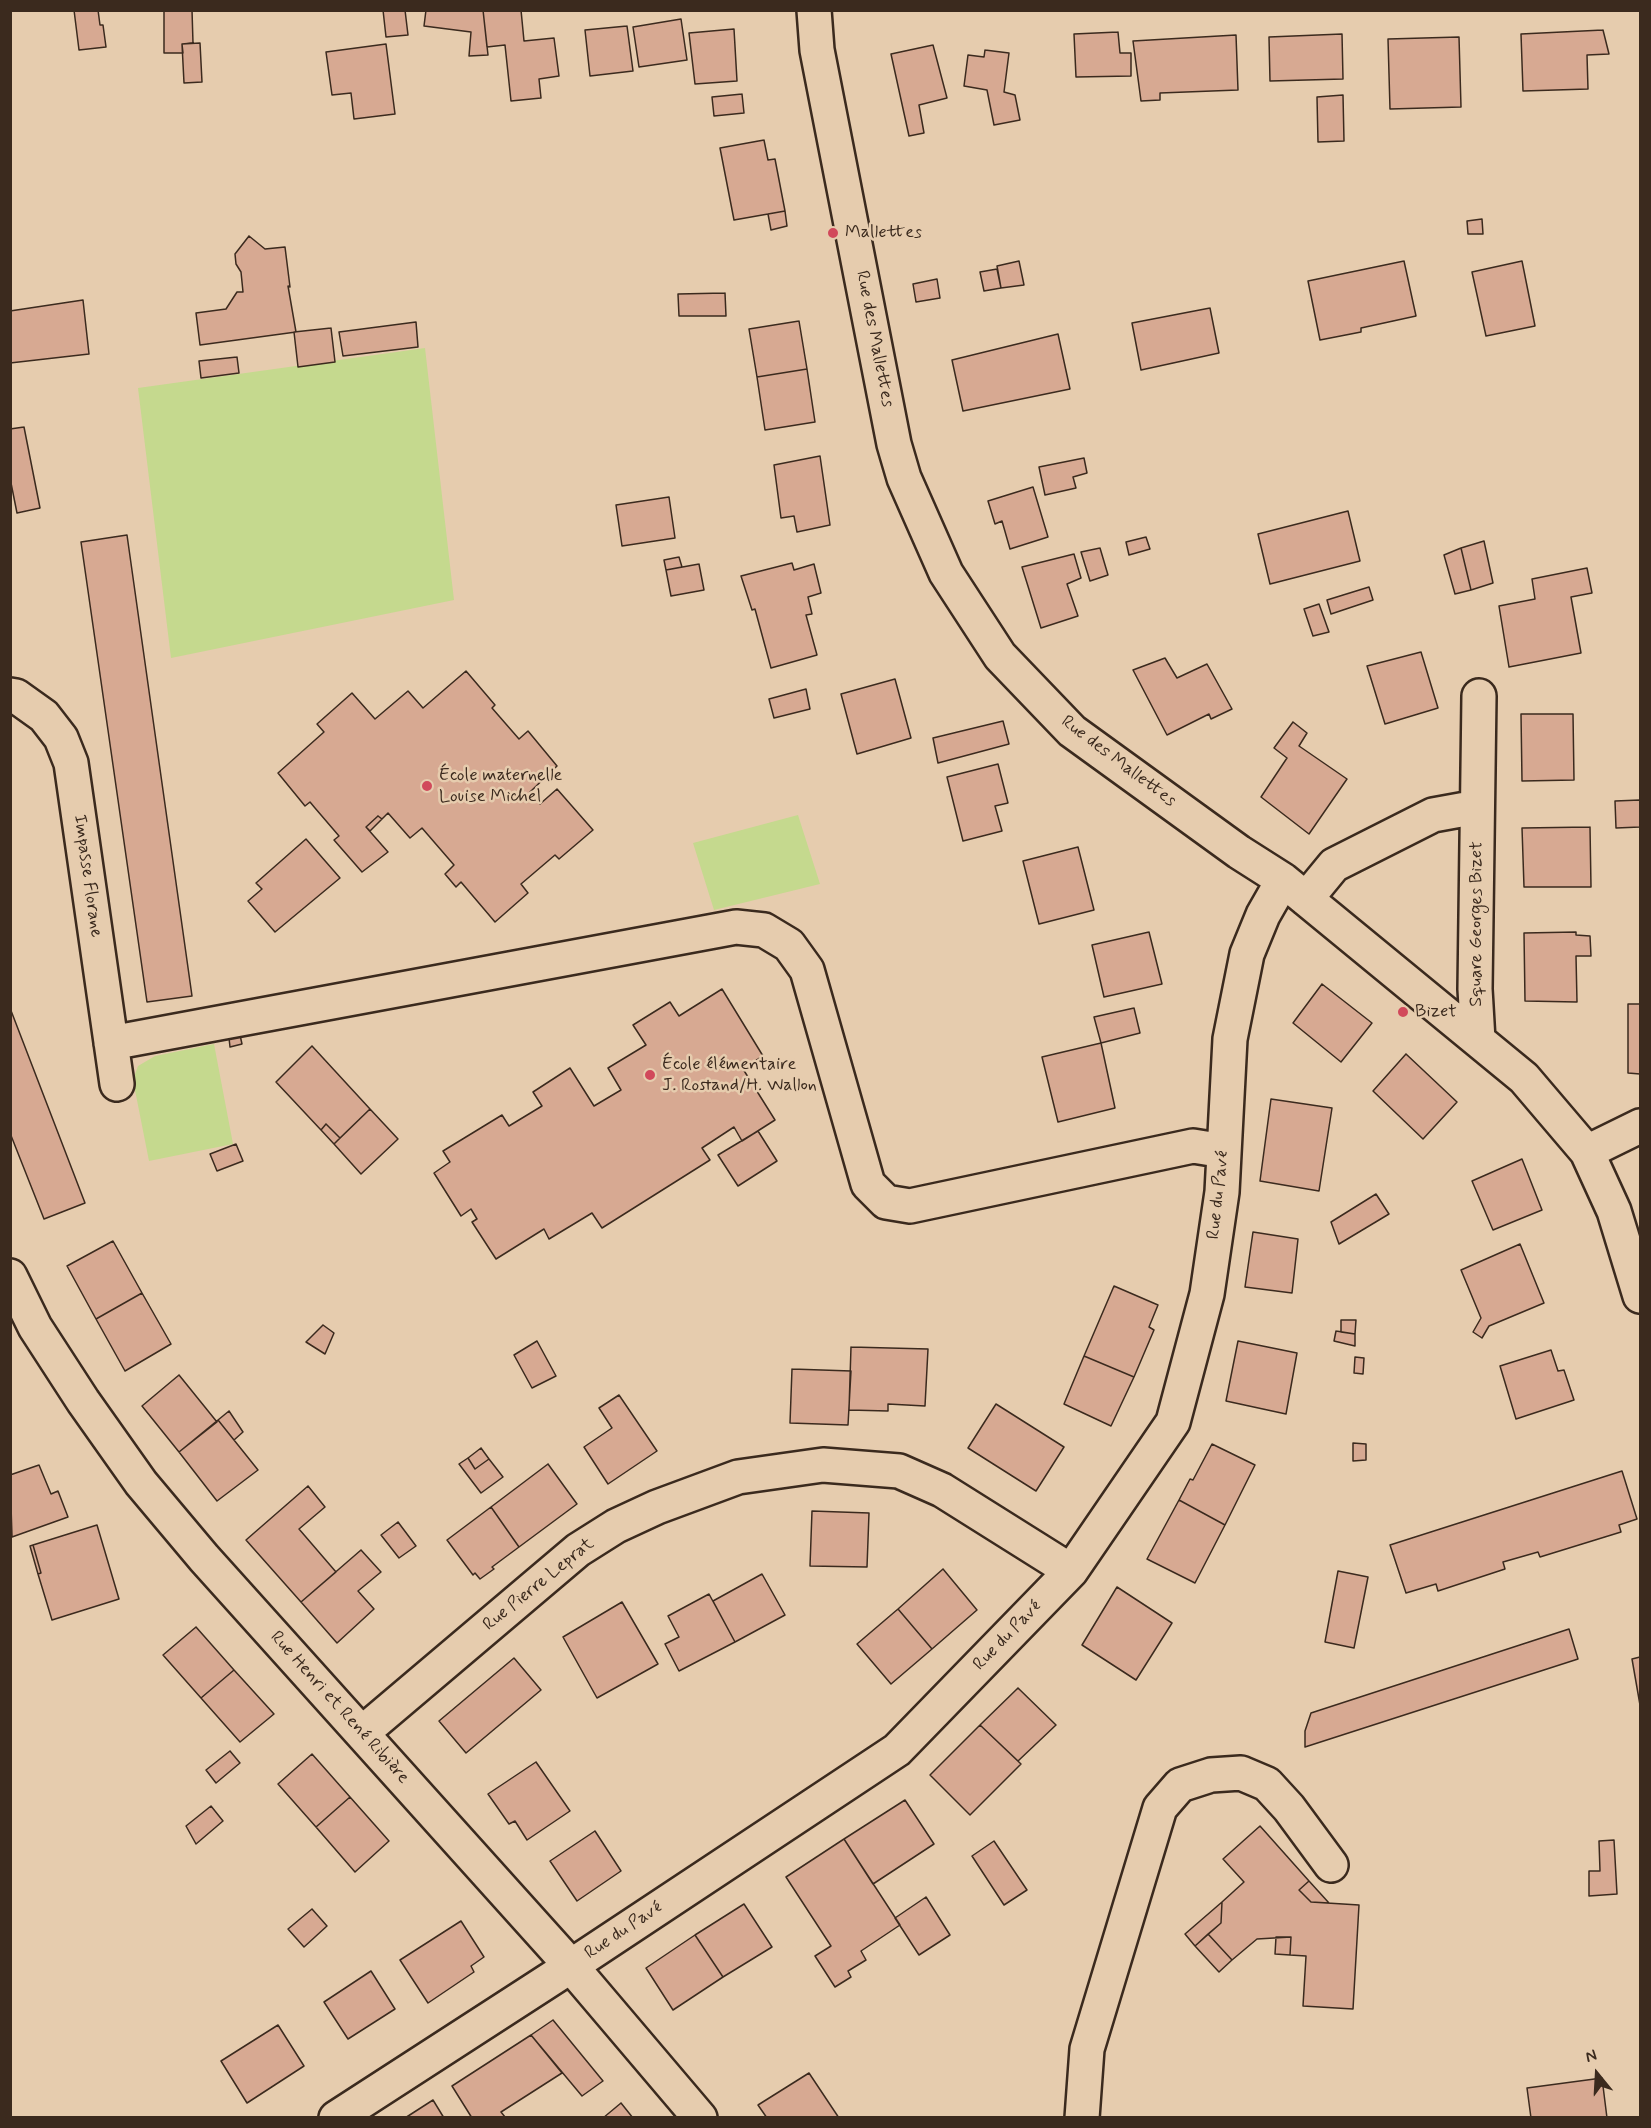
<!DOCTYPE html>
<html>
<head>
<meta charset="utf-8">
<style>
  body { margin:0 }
  #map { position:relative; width:1651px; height:2128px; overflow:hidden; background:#e6ccae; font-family:Mynerve,sans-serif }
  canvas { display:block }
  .frame { position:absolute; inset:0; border:12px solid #3b2a1e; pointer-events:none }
  .north { position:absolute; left:1567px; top:2044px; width:60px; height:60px; -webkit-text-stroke:4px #e6ccae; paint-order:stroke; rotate:342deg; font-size:16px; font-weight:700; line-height:24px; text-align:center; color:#3b2a1e }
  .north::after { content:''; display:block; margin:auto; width:21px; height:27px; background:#3b2a1e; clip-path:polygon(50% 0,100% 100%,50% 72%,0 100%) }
</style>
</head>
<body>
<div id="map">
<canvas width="1651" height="2128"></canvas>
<div class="frame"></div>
<div class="north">N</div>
</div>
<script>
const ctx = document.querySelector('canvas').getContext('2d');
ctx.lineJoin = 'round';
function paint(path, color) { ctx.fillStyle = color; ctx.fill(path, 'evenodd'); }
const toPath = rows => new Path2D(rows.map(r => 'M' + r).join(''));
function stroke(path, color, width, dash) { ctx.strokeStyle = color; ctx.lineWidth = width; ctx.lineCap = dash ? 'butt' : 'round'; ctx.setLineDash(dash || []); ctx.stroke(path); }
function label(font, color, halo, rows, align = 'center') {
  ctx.font = font + ' Mynerve,sans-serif'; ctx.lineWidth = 5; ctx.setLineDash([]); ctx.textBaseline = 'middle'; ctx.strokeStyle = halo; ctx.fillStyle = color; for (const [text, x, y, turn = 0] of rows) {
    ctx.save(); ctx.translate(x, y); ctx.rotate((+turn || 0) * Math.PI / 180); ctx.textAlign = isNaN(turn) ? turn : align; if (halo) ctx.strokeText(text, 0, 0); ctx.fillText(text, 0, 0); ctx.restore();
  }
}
const green = toPath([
  [425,348,454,600,171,658,138,388],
  [798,815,820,884,714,910,693,843],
  [214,1044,233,1144,149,1161,133,1080,138,1066,155,1056]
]);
const building = toPath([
  [74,10,98,10,100,25,103,25,106,47,79,50,74,10],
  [164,10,192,10,193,43,182,44,183,53,164,53,164,10],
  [383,10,405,10,408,35,386,37,383,10],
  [426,10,483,10,488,55,469,56,471,32,424,26,426,10],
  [483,10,521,10,524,41,554,38,559,76,539,79,541,98,511,101,505,45,487,47,483,10],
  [681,19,687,60,639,67,633,27,681,19],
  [627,26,633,71,590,76,585,30,627,26],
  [734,29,737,81,695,84,689,33,734,29],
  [1603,30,1609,54,1587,55,1588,89,1523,91,1521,34,1603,30],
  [1118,32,1120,53,1131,53,1131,76,1076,77,1074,34,1118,32],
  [1342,34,1343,79,1270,81,1269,37,1342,34],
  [1236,35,1238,90,1160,93,1160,100,1141,101,1133,41,1236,35],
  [1459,37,1461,107,1390,109,1388,39,1459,37],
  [200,43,202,82,184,83,182,44,200,43],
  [386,44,395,114,354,119,351,93,332,95,326,52,386,44],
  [933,45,947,98,919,105,924,133,909,136,891,54,933,45],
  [985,50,1009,53,1004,92,1015,95,1020,120,994,125,987,90,964,86,968,55,984,57,985,50],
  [742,94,744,113,714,116,712,97,742,94],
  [1343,95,1344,141,1318,142,1317,97,1343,95],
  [764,140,768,160,775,159,785,211,734,220,720,148,764,140],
  [785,211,787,226,771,230,768,214,785,211],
  [1482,219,1483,234,1468,234,1467,221,1482,219],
  [249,236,265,249,285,247,290,287,288,286,296,332,200,345,196,313,226,309,237,292,243,292,241,272,236,264,235,254,249,236],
  [1019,261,1024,285,1001,288,997,266,1019,261],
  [1404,261,1416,316,1361,328,1361,332,1320,340,1308,281,1404,261],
  [1522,261,1535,326,1486,336,1472,272,1522,261],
  [997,269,1001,288,984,291,980,272,997,269],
  [937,279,940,298,916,302,913,284,937,279],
  [725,293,726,316,679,316,678,294,725,293],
  [83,300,89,354,10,363,10,311,83,300],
  [1210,308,1219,353,1141,370,1132,323,1210,308],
  [799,321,807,369,757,377,749,329,799,321],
  [416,322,418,347,343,356,339,332,416,322],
  [331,328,335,362,298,367,294,332,331,328],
  [1058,334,1070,389,963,411,952,360,1058,334],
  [237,357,239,373,201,378,199,361,237,357],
  [807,369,815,422,765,430,757,377,807,369],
  [24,427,40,508,17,513,10,478,10,429,24,427],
  [820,456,830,525,797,532,794,516,781,518,774,465,820,456],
  [1084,458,1087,473,1073,477,1076,488,1045,495,1039,467,1084,458],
  [1033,487,1048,537,1010,549,1002,521,995,524,988,501,1033,487],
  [669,497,675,538,622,546,616,505,669,497],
  [1348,511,1360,561,1270,584,1258,534,1348,511],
  [127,535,192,996,147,1002,81,542,127,535],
  [1146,537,1150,549,1129,555,1126,542,1146,537],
  [1484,541,1493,583,1471,590,1461,548,1484,541],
  [1100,548,1108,575,1090,581,1081,552,1100,548],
  [1461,548,1471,590,1455,594,1444,555,1461,548],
  [1074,554,1081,578,1067,584,1078,616,1041,628,1022,567,1074,554],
  [679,557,682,567,666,570,664,560,679,557],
  [792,563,794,570,814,564,821,593,808,597,812,614,806,615,817,655,771,668,755,609,752,610,741,576,792,563],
  [699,564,704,590,671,596,666,570,699,564],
  [1587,568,1592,593,1571,597,1581,653,1509,667,1499,606,1535,599,1532,579,1587,568],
  [1369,587,1373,600,1331,614,1327,600,1369,587],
  [1319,604,1329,632,1313,636,1304,609,1319,604],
  [1421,652,1438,708,1385,724,1367,666,1421,652],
  [1165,658,1177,678,1207,664,1232,709,1211,719,1209,714,1167,735,1133,670,1165,658],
  [466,671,495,705,492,708,519,739,528,731,557,766,530,792,540,804,557,789,593,830,559,859,555,855,521,884,528,893,495,922,461,882,456,887,445,874,454,865,422,828,410,838,388,813,382,819,378,816,366,827,388,852,362,872,334,840,339,836,315,808,310,802,305,806,278,773,324,732,317,724,352,693,375,719,408,691,423,708,466,671],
  [895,679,911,738,857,754,841,694,895,679],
  [806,689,810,709,774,718,769,699,806,689],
  [1521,714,1573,714,1574,780,1522,781,1521,714],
  [1003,721,1009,744,938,763,933,738,1003,721],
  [1293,722,1307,733,1299,746,1347,779,1309,834,1261,797,1287,758,1274,748,1293,722],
  [998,764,1008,803,995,806,1002,831,963,841,947,777,998,764],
  [1640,800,1640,827,1616,828,1615,801,1640,800],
  [378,816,382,819,370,831,366,827,378,816],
  [1590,827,1591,887,1524,887,1522,828,1590,827],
  [306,839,340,878,275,932,248,901,262,889,256,883,306,839],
  [1078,847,1094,910,1039,924,1023,861,1078,847],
  [1149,932,1162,984,1104,997,1092,945,1149,932],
  [1576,932,1576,935,1590,936,1591,956,1576,956,1577,1002,1525,1001,1524,933,1576,932],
  [1322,984,1372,1023,1341,1062,1293,1023,1322,984],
  [722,989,763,1056,743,1069,775,1120,742,1141,734,1127,702,1148,710,1160,602,1228,592,1213,549,1239,544,1229,496,1259,472,1222,477,1219,471,1209,461,1216,434,1173,450,1162,443,1151,502,1115,509,1126,542,1106,533,1092,570,1068,594,1106,621,1090,608,1068,646,1045,633,1025,670,1002,679,1016,722,989],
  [1628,1004,1640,1004,1640,1074,1628,1073,1628,1004],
  [10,1008,85,1203,44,1219,10,1133,10,1008],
  [1134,1008,1140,1033,1101,1043,1094,1017,1134,1008],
  [240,1035,242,1044,230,1047,229,1038,240,1035],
  [1101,1043,1115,1108,1058,1122,1042,1057,1101,1043],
  [312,1046,370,1109,340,1138,326,1124,321,1130,276,1082,312,1046],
  [1406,1054,1457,1102,1423,1139,1373,1091,1406,1054],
  [1271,1099,1332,1108,1319,1191,1260,1181,1271,1099],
  [370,1109,398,1139,361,1174,334,1144,370,1109],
  [326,1124,340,1138,334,1144,321,1130,326,1124],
  [758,1131,777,1161,738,1186,718,1155,758,1131],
  [236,1144,243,1161,217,1171,210,1154,236,1144],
  [1522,1159,1542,1210,1493,1230,1472,1181,1522,1159],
  [1376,1194,1389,1214,1339,1244,1331,1222,1376,1194],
  [1253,1232,1298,1239,1292,1293,1245,1287,1253,1232],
  [113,1241,142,1293,96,1319,67,1266,113,1241],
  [1520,1244,1544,1303,1489,1326,1482,1338,1473,1332,1481,1318,1461,1270,1520,1244],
  [1114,1286,1158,1305,1149,1327,1154,1330,1134,1377,1084,1356,1114,1286],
  [142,1293,171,1344,125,1371,96,1319,142,1293],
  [1341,1320,1356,1320,1355,1334,1341,1332,1341,1320],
  [323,1325,334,1333,325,1354,306,1342,323,1325],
  [1336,1331,1355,1334,1355,1346,1334,1341,1336,1331],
  [537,1341,556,1376,532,1388,514,1355,537,1341],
  [1238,1341,1297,1353,1286,1414,1226,1401,1238,1341],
  [851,1347,928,1349,925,1406,888,1404,888,1411,849,1410,851,1347],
  [1551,1350,1558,1371,1564,1370,1574,1400,1516,1419,1500,1366,1551,1350],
  [1084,1356,1134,1377,1111,1426,1064,1404,1084,1356],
  [1355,1357,1364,1358,1363,1374,1354,1373,1355,1357],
  [792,1369,851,1371,848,1425,790,1423,792,1369],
  [179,1375,217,1422,179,1452,142,1406,179,1375],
  [619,1395,657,1451,608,1484,584,1447,612,1428,599,1408,619,1395],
  [996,1404,1064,1447,1036,1491,968,1448,996,1404],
  [229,1411,243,1432,234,1440,218,1420,229,1411],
  [218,1420,258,1470,217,1501,179,1452,218,1420],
  [1353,1443,1366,1444,1366,1460,1353,1461,1353,1443],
  [1212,1444,1255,1465,1225,1525,1179,1500,1190,1479,1193,1480,1212,1444],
  [481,1448,489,1459,475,1469,468,1458,481,1448],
  [468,1458,475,1469,489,1459,503,1477,481,1493,459,1464,468,1458],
  [548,1464,577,1504,519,1547,491,1507,548,1464],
  [39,1465,51,1494,58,1491,68,1517,12,1537,10,1475,39,1465],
  [1622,1471,1637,1519,1619,1525,1621,1532,1540,1557,1538,1552,1503,1562,1505,1569,1438,1591,1436,1584,1406,1593,1390,1545,1622,1471],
  [308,1486,325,1507,299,1529,336,1572,301,1602,246,1540,308,1486],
  [1179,1500,1225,1525,1195,1583,1147,1559,1179,1500],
  [491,1507,519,1547,492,1567,494,1569,480,1579,475,1573,473,1575,447,1540,491,1507],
  [812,1511,869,1513,867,1567,810,1566,812,1511],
  [398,1522,416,1546,399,1558,381,1535,398,1522],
  [97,1525,119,1599,52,1620,38,1574,41,1573,33,1545,97,1525],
  [33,1545,41,1573,38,1574,30,1546,33,1545],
  [361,1550,381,1572,358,1591,374,1609,337,1643,301,1602,361,1550],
  [943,1569,977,1610,932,1649,898,1609,943,1569],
  [1338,1571,1368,1577,1354,1648,1325,1642,1338,1571],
  [762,1574,785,1615,735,1642,713,1601,762,1574],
  [1117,1587,1172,1623,1136,1680,1082,1645,1117,1587],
  [709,1594,735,1642,679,1671,665,1644,679,1637,668,1616,709,1594],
  [622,1602,658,1664,597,1698,563,1637,622,1602],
  [898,1609,932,1649,891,1684,857,1644,898,1609],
  [196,1627,234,1670,201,1698,163,1655,196,1627],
  [1569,1629,1578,1659,1305,1747,1305,1731,1311,1713,1569,1629],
  [1640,1657,1640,1705,1632,1659,1640,1657],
  [514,1658,541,1690,466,1753,439,1721,514,1658],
  [234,1670,274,1714,240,1742,201,1698,234,1670],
  [1018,1688,1056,1725,1018,1761,980,1725,1018,1688],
  [980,1725,1021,1764,970,1815,930,1775,980,1725],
  [230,1751,240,1763,216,1783,206,1770,230,1751],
  [312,1754,350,1797,316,1827,278,1784,312,1754],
  [536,1762,570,1811,527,1840,515,1821,509,1824,488,1794,536,1762],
  [350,1797,389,1841,355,1872,316,1827,350,1797],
  [905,1800,934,1844,873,1884,844,1839,905,1800],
  [211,1806,223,1821,196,1844,186,1826,211,1806],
  [1260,1826,1309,1881,1299,1890,1311,1902,1359,1905,1353,2009,1303,2006,1306,1956,1290,1955,1291,1937,1257,1939,1232,1960,1208,1934,1221,1923,1222,1902,1244,1882,1223,1859,1260,1826],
  [595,1831,621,1871,577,1901,550,1861,595,1831],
  [844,1839,900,1925,861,1951,866,1960,848,1971,851,1977,835,1987,815,1956,831,1946,786,1877,844,1839],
  [1614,1840,1617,1894,1589,1896,1589,1871,1600,1871,1599,1841,1614,1840],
  [994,1841,1027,1890,1004,1905,972,1856,994,1841],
  [1309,1881,1329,1903,1311,1902,1299,1890,1309,1881],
  [926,1897,950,1935,919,1955,895,1918,926,1897],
  [1222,1902,1221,1923,1195,1946,1185,1934,1222,1902],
  [744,1904,772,1947,723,1977,695,1935,744,1904],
  [312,1909,327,1926,304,1947,288,1929,312,1909],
  [461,1921,484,1957,471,1966,474,1972,428,2003,400,1960,461,1921],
  [1208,1934,1232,1960,1219,1972,1195,1946,1208,1934],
  [695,1935,723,1977,673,2010,646,1968,695,1935],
  [1276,1937,1291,1937,1290,1955,1275,1954,1276,1937],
  [371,1971,395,2009,348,2039,324,2002,371,1971],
  [553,2020,603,2081,582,2096,531,2035,553,2020],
  [278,2025,304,2066,247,2103,221,2061,278,2025],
  [531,2035,562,2073,501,2112,505,2117,503,2118,472,2118,452,2086,531,2035],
  [809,2073,839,2118,767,2118,758,2105,809,2073],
  [1602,2078,1607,2118,1531,2118,1527,2088,1602,2078],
  [433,2100,444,2118,405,2118,433,2100],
  [621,2103,633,2118,603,2118,621,2103]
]);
const minor = toPath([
  [814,10,817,50,894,444,904,478,946,573,1000,656,1072,731,1239,852,1283,880,1524,1078,1587,1152,1614,1211,1640,1296],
  [10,695,16,696,44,716,61,738,71,763,117,1084],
  [1306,899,1334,865,1433,815,1477,807],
  [1478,1040,1475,989,1479,696],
  [111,1043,736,927,764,930,789,945,807,970,868,1184,886,1202,910,1206,1193,1146,1224,1151],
  [1587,1152,1640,1126],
  [10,1276,35,1327,83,1401,141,1483,204,1558,571,1966,700,2118],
  [362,1733,578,1550,616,1526,657,1507,738,1477,823,1465,899,1471,942,1490,1071,1571],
  [336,2118,571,1966,897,1750,1071,1571,1173,1422,1207,1294,1222,1192,1230,1039,1247,954,1263,915,1283,880],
  [1082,2118,1087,2049,1160,1808,1180,1785,1211,1775,1241,1773,1267,1784,1289,1808,1331,1865]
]);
const markers = [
  [833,233,6,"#d1495b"],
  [427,786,6,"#d1495b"],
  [1403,1012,6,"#d1495b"],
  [650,1075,6,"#d1495b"]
];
const poiNames = [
  ["Mallettes",845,233],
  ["École maternelle",439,776],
  ["Louise Michel",439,797],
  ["Bizet",1415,1012],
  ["École élémentaire",662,1065],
  ["J. Rostand/H. Wallon",662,1086]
];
const streetNames = [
  ["Rue des Mallettes",874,339,79],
  ["Rue des Mallettes",1118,762,37],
  ["Impasse Florane",87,876,82],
  ["Square Georges Bizet",1477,924,-90],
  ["Rue du Pavé",1219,1195,-84],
  ["Rue Pierre Leprat",539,1585,-39],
  ["Rue du Pavé",1008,1636,-46],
  ["Rue Henri et René Ribière",339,1708,48],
  ["Rue du Pavé",624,1931,-34]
];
paint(green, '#c5d98e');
paint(building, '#d7a992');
stroke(building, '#3b2a1e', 1.5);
stroke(minor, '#3b2a1e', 38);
stroke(minor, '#e6ccae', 33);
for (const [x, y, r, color] of markers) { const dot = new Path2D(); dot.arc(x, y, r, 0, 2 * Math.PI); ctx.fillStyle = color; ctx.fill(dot); stroke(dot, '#e6ccae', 2); }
label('18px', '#3b2a1e', '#e6ccae', poiNames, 'left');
label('18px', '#3b2a1e', '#e6ccae', streetNames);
</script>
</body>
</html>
